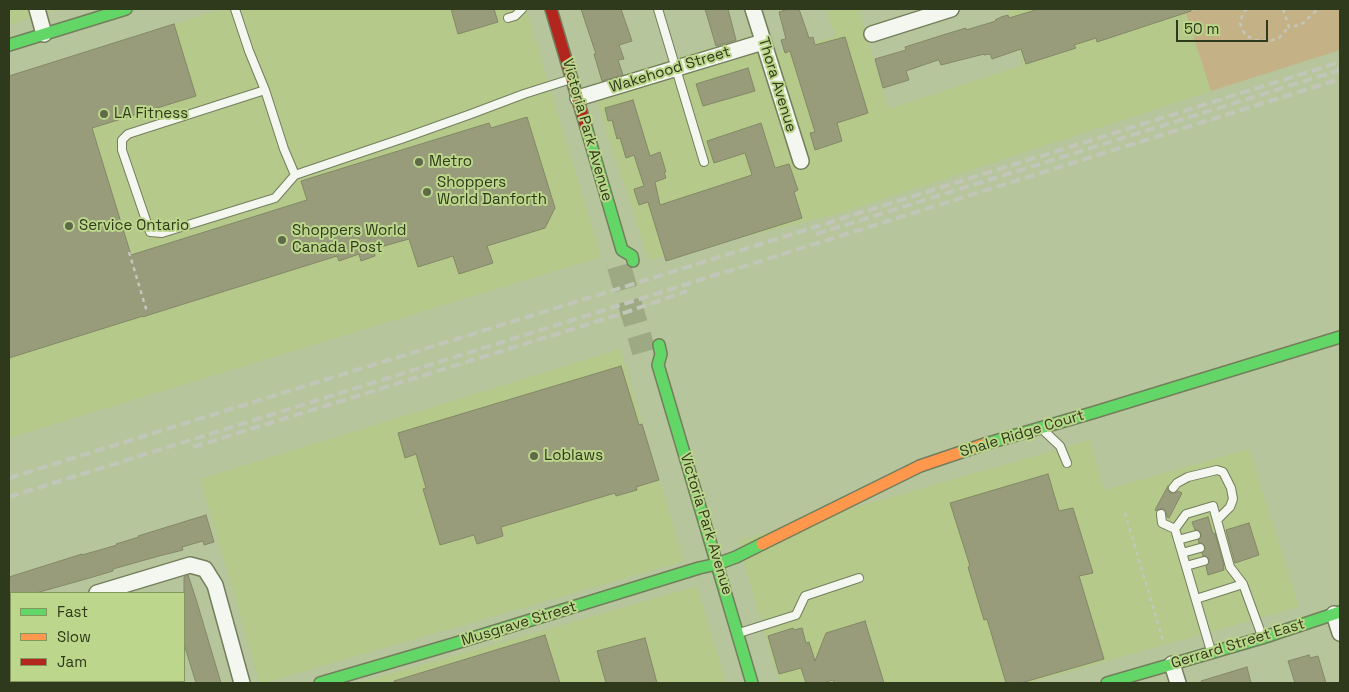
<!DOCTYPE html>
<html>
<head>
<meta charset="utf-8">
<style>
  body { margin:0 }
  #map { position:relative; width:1349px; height:692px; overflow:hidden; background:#b7c59c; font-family:"Space Grotesk",sans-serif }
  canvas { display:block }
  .frame { position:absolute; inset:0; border:10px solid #2f391b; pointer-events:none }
  .legend { position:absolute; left:10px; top:592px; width:175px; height:90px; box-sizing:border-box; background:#bcd68b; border:1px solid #84975e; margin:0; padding:6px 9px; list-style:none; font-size:15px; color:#2f391b }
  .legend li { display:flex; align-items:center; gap:10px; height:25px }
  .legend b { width:25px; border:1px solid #84975e }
  .scale { position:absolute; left:1176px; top:20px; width:92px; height:22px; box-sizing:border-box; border:2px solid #2f391b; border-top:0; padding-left:6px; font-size:15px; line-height:18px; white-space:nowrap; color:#2f391b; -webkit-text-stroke:4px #bcd68b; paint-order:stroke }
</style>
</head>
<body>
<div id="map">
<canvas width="1349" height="692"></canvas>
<div class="frame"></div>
<ul class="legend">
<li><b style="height:6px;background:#63d668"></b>Fast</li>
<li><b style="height:6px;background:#ff974d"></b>Slow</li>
<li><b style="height:6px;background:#b3261e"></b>Jam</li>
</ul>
<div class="scale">50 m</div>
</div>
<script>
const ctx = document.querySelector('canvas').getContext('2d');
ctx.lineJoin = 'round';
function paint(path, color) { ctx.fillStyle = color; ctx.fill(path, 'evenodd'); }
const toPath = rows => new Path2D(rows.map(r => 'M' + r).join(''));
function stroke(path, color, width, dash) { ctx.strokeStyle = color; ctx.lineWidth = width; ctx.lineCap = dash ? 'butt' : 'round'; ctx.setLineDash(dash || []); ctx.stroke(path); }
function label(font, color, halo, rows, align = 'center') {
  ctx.font = font + ' "Space Grotesk",sans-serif'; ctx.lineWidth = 4; ctx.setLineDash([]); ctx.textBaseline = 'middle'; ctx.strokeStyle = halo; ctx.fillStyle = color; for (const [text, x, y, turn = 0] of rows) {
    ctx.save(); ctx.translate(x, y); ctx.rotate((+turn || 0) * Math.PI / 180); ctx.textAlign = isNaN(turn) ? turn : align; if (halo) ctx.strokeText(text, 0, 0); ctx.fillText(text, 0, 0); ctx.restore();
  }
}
const built = toPath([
  [9,9,60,9,9,25],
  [222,9,526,9,601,257,9,438,9,76],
  [826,9,859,9,888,109,1023,65,1007,9,1184,9,1211,91,837,214,649,260,591,84,769,30,777,53,835,36],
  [620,349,684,561,264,683,260,683,200,479],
  [1090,440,1104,490,1249,449,1299,607,1029,683,779,683,738,541],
  [697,586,726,683,358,683,552,628]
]);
const green = toPath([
  [1199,9,1340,9,1340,50,1211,91,1186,13]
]);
const building = toPath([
  [451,9,494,9,498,22,458,34,451,9],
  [581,9,621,9,632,41,619,45,624,59,618,60,623,75,602,81,594,54,596,54,581,9],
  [705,9,728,9,736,40,716,46,705,9],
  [789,9,799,9,809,38,813,37,815,45,845,37,868,113,837,123,842,141,815,150,810,133,815,132,790,51,785,53,781,40,786,39,779,12,789,9],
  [1039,9,1191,9,1191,11,1097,42,1096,38,1074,45,1076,48,1026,64,1021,49,992,59,990,54,984,55,984,54,941,65,939,60,938,60,906,71,909,80,883,88,875,59,906,50,905,47,946,34,966,28,966,30,996,21,995,20,1001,17,1008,15,1009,18,1039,9],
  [174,24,196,96,92,128,131,255,307,200,301,181,489,123,491,128,527,117,555,208,545,228,487,246,493,263,459,274,453,256,418,267,409,239,373,249,375,256,361,261,359,254,339,261,337,256,155,313,143,317,143,316,9,358,9,76,174,24],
  [748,68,755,91,703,106,696,84,748,68],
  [633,100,650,156,660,152,666,172,664,172,666,178,655,182,660,205,752,175,745,153,714,163,707,141,761,123,775,168,789,164,798,190,794,192,802,218,666,261,648,202,639,205,635,193,634,189,644,186,634,155,626,158,620,138,617,139,612,120,608,121,605,108,633,100],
  [621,366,639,425,642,424,659,480,636,487,637,490,616,496,615,493,501,527,503,536,477,544,474,535,440,545,423,489,426,488,416,454,405,458,398,433,621,366],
  [1048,474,1059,511,1073,508,1093,573,1079,576,1104,659,1021,683,1006,683,987,619,984,620,968,567,970,566,950,503,1048,474],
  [1168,486,1168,490,1170,493,1175,493,1178,491,1182,493,1169,518,1167,517,1166,511,1164,509,1160,509,1156,511,1155,510,1168,486],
  [206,515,214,542,204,545,203,541,182,547,183,550,159,556,113,569,113,571,86,579,36,593,9,593,9,577,82,554,82,555,117,545,116,544,139,537,138,536,206,515],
  [1208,517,1213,534,1215,533,1224,566,1223,566,1224,570,1208,575,1206,566,1209,563,1209,559,1206,556,1203,556,1202,553,1205,550,1205,546,1202,543,1199,543,1198,540,1201,537,1201,533,1198,530,1195,530,1192,522,1208,517],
  [1249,523,1259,555,1235,563,1226,530,1249,523],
  [188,575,196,599,221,683,196,683,184,644,184,577,188,575],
  [865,621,884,683,834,683,833,680,823,683,806,683,801,668,779,674,768,636,793,628,794,630,802,628,806,643,809,642,815,661,826,633,865,621],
  [545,635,560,683,394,683,394,681,545,635],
  [645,638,657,683,606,683,597,651,645,638],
  [1309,655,1310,658,1318,656,1326,683,1295,683,1288,661,1309,655],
  [1247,667,1251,683,1202,683,1201,681,1247,667]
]);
const primaryTunnel = toPath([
  [619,266,644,352]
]);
const path = toPath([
  [1247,9,1243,13,1240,23,1243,31,1247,36,1255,40,1270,41,1279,38,1289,27],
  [1283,9,1289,27,1301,25,1318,9],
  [129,252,147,312],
  [1125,513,1164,644]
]);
const lane = toPath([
  [235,9,249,51,265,90,284,149,295,175,404,138,471,114,524,94,568,80],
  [658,9,704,162],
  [508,18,515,16,522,9],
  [265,90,128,134,122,140,122,150,150,232,162,233,275,198,295,175],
  [1042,429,1060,446,1067,463],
  [1173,488,1177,483,1188,477,1217,470,1223,472,1231,488,1233,499,1230,507,1217,520],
  [1161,514,1162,523,1175,529],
  [1178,540,1196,535],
  [1182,553,1200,548],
  [1186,566,1204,561],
  [1196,599,1243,584],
  [739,633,796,615,805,596,859,578],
  [1211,651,1175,529,1186,514,1213,506,1230,567,1243,584,1262,636]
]);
const street = toPath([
  [37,9,44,34],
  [753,9,801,161],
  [872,34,951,9],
  [578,98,763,42],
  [97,593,190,565,205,569,215,585,242,683],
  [1334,614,1340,633],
  [9,621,11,620],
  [1172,664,1178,683],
  [42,681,43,683],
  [142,681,143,683]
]);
const fast = toPath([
  [9,45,126,9],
  [586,127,622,250,632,256,633,261],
  [659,345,661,354,658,365,752,683],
  [985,444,1092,413,1340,337],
  [320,683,453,644,699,568,717,564,736,557,762,544],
  [1107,683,1262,638,1340,612]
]);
const slow = toPath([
  [762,544,920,466,985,444]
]);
const jam = toPath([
  [551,9,586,127]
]);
const rail = toPath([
  [816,234,1340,70],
  [193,447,621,314,687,291],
  [9,478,659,276,1340,62],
  [9,497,1340,79]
]);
const markers = [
  [104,114,5,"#5f6a48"],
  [419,162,5,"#5f6a48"],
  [427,192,5,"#5f6a48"],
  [69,226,5,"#5f6a48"],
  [282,240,5,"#5f6a48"],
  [534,456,5,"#5f6a48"]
];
const streetNames = [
  ["Wakehood Street",670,70,-17],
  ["Thora Avenue",777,85,73],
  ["Victoria Park Avenue",587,130,74],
  ["Shale Ridge Court",1022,434,-17],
  ["Victoria Park Avenue",706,524,73],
  ["Musgrave Street",519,624,-17],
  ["Gerrard Street East",1238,644,-17]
];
const poiNames = [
  ["LA Fitness",114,114],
  ["Metro",429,162],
  ["Shoppers",437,183],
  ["World Danforth",437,200],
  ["Service Ontario",79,226],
  ["Shoppers World",292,231],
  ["Canada Post",292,248],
  ["Loblaws",544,456]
];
paint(built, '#b4c98a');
paint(green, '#c4b186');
paint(building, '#989c7a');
stroke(building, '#838866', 1);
stroke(primaryTunnel, '#9ca982', 24, [24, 12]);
stroke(lane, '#737e5c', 10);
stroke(street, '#737e5c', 18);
stroke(fast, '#737e5c', 14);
stroke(slow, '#737e5c', 14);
stroke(jam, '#737e5c', 14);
stroke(path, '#c2c6bb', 2.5, [4, 4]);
stroke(lane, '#f4f6f0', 8);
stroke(street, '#f4f6f0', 15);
stroke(fast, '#63d668', 11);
stroke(slow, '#ff974d', 11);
stroke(jam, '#b3261e', 11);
stroke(rail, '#c1c6b9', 4, [10, 5]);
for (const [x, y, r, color] of markers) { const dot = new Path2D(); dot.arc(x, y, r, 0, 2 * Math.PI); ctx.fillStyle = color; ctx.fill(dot); stroke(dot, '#bcd68b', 2); }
label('15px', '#2f391b', '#bcd68b', streetNames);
label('15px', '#2f391b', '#bcd68b', poiNames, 'left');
</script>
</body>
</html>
